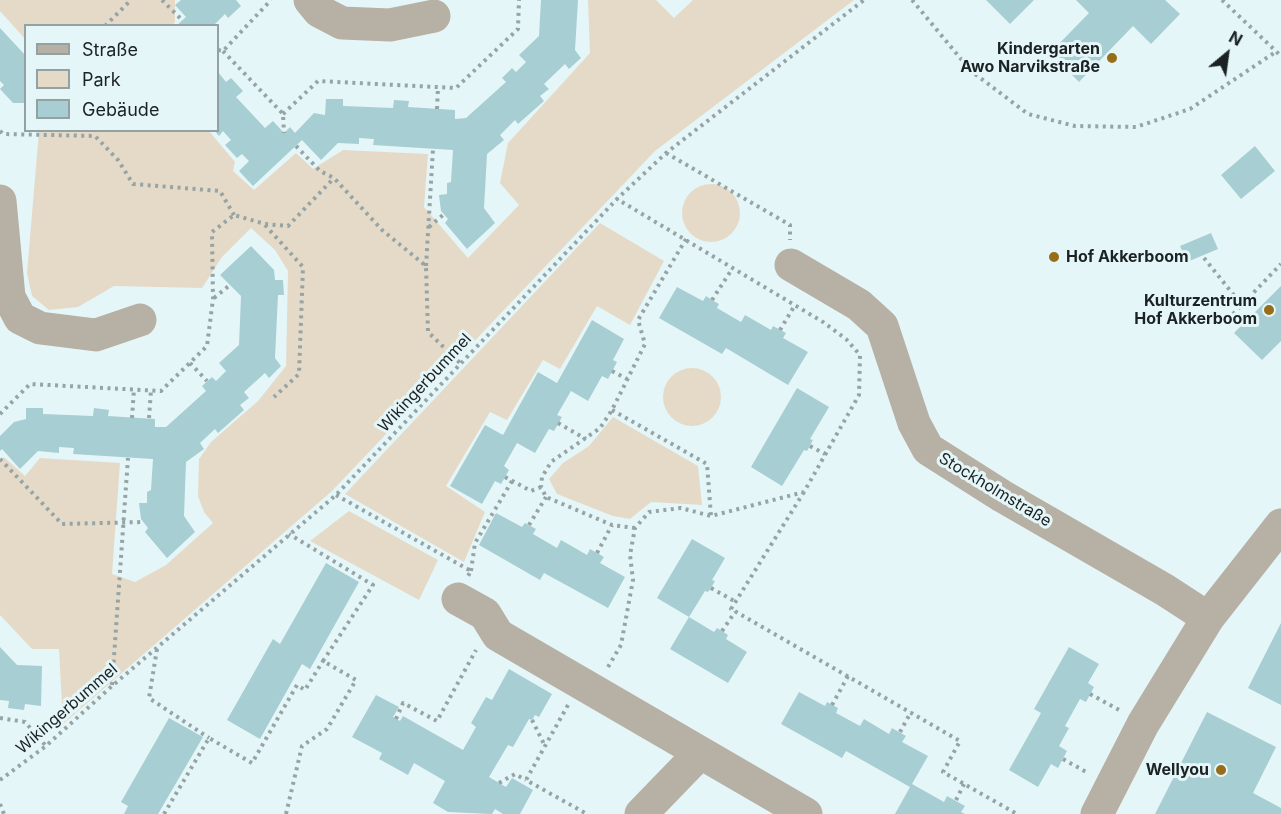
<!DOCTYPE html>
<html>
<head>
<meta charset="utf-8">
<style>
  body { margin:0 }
  #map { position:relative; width:1281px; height:814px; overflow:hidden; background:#e5f6f9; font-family:Inter,sans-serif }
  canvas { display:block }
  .legend { position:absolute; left:24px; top:24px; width:195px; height:108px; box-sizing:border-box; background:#e5f6f9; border:2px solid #94a1a3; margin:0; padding:8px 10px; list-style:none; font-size:18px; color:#1b2223 }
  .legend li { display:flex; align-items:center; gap:12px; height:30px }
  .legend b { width:30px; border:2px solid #94a1a3 }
  .north { position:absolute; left:1197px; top:24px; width:60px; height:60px; -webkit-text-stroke:4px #e5f6f9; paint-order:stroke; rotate:29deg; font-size:16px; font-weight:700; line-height:24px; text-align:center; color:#1b2223 }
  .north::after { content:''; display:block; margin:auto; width:21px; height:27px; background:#1b2223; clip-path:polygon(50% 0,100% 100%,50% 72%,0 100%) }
</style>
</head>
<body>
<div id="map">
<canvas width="1281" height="814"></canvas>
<ul class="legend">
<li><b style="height:8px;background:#b7b0a4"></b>Straße</li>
<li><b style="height:16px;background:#e5dac7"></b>Park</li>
<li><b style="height:16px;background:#a7ced2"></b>Gebäude</li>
</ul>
<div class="north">N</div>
</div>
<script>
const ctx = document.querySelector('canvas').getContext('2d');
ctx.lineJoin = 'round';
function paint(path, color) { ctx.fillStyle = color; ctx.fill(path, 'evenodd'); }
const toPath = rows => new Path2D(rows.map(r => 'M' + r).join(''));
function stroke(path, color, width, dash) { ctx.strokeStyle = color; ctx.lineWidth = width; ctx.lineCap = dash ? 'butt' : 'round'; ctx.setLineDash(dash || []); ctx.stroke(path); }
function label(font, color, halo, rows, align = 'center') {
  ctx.font = font + ' Inter,sans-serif'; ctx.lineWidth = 6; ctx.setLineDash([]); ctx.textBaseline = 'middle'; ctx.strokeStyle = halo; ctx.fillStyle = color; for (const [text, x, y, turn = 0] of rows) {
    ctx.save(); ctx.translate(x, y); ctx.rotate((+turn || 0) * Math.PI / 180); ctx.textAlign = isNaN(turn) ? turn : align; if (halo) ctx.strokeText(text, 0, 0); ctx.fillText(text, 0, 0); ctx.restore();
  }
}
const green = toPath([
  [0,0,175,0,175,22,172,26,26,26,25,39,0,11],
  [588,0,656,0,674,18,693,0,854,0,655,151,332,491,63,724,59,649,32,649,0,615,0,461,4,457,25,476,40,458,120,463,112,574,135,582,166,565,213,523,204,512,198,496,199,459,211,442,258,401,286,366,288,271,275,250,251,228,222,257,202,288,114,286,78,307,49,310,32,296,27,273,39,131,209,131,235,162,233,171,254,190,296,153,313,169,343,150,428,154,424,207,468,258,519,205,500,183,508,143,590,53],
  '682 213a29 29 0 1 1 58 0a29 29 0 1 1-58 0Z',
  [600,223,664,261,630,325,597,306,560,369,543,360,507,420,490,412,446,486,485,512,464,562,345,494],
  '663 397a29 29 0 1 1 58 0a29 29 0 1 1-58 0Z',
  [613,417,698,466,702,505,651,502,630,519,613,516,557,494,549,479,563,463,589,446],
  [349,511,438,560,419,600,310,541]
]);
const building = toPath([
  [181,0,236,0,241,6,228,18,225,14,213,26,176,26,186,17,175,5],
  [541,0,578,0,575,50,581,58,569,69,565,64,544,84,549,89,540,96,544,101,518,124,515,120,500,135,504,140,487,154,484,208,495,223,467,249,445,223,448,219,441,211,439,195,447,194,447,183,451,182,453,150,373,145,374,139,359,138,359,144,338,143,321,160,302,140,253,186,239,171,249,161,242,154,237,158,225,145,231,140,223,131,219,136,214,130,218,130,218,72,226,82,231,78,243,91,236,97,265,128,273,121,284,133,290,127,295,133,314,113,325,115,326,99,343,99,343,106,393,108,394,100,409,101,408,107,455,110,455,119,466,118,506,82,502,78,512,68,516,72,526,62,519,55,539,36],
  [986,0,1034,0,1010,24],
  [1076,0,1165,0,1180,14,1151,44,1133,26,1079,82,1050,53,1089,13],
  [0,28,26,56,26,103,13,103,0,89,4,85,0,81],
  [1255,146,1275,171,1241,199,1221,175],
  [1211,233,1218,249,1187,262,1180,246],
  [251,246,274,270,275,280,283,280,284,295,278,295,275,358,281,366,269,378,265,373,244,392,249,398,240,405,244,410,218,433,215,429,200,443,204,449,186,462,184,516,195,532,167,558,145,532,148,528,141,519,139,503,147,503,147,492,151,490,153,459,73,454,74,448,59,447,59,453,38,451,20,469,2,449,0,451,0,436,14,422,26,419,26,408,43,408,43,414,93,416,94,408,109,410,108,416,155,419,155,427,166,427,206,391,202,386,212,377,216,381,226,371,219,363,239,345,241,296,220,275],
  [1281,286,1281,341,1262,360,1234,333],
  [677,287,703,301,706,296,712,300,719,304,717,308,741,322,745,315,771,330,773,326,786,333,783,338,808,352,788,385,726,348,722,354,659,318],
  [592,320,624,339,613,360,617,362,608,379,602,376,588,401,571,391,557,415,562,417,554,431,549,429,535,453,517,443,504,466,509,470,501,484,495,481,482,504,450,486,485,425,503,435,538,372,557,383],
  [797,388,829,407,810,439,813,440,807,451,804,450,782,486,751,467],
  [496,513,522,527,525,523,536,529,533,534,557,548,561,540,587,555,590,549,604,557,600,563,625,577,608,608,544,573,540,580,479,545],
  [692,539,725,558,712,580,715,581,711,588,708,592,705,591,689,617,657,598],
  [326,563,359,582,310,669,302,664,260,739,227,720,273,639,280,644],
  [689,617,714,632,717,628,722,631,728,635,726,639,747,652,728,683,670,649],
  [1281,623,1281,705,1248,688],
  [0,647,17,665,42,666,41,706,25,704,24,710,8,708,9,701,0,700],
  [1069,647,1099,664,1088,683,1094,687,1086,702,1080,699,1065,726,1069,728,1059,746,1067,751,1058,768,1051,764,1038,787,1009,770,1041,713,1034,709],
  [509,669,552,694,539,717,535,715,532,720,529,719,513,747,508,745,489,777,506,787,512,778,533,790,520,814,503,814,495,809,492,814,448,812,433,803,445,781,414,763,408,775,379,759,382,753,352,737,376,695,399,707,393,717,400,721,403,716,463,750,476,727,471,723,486,697,492,700],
  [799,692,825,706,827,702,838,708,836,713,860,726,864,719,889,734,892,728,906,736,902,742,928,756,912,784,944,802,947,796,965,806,961,812,965,814,895,814,910,787,846,751,842,758,781,724],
  [1207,712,1276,747,1253,793,1281,808,1281,814,1155,814],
  [169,718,203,737,158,814,124,814,128,806,121,802]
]);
const path = toPath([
  [162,0,182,20],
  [912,0,971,71,1028,114,1075,126,1136,127,1190,109,1277,51],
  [1222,0,1281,56],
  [105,26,131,0],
  [218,50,223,51,271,0],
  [223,51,283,114,284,133],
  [437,109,438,87],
  [283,114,318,81,456,88,518,29,519,0],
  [0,131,3,134,95,136,118,160,133,184,220,191,234,215],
  [296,146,320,171,334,178,382,230,426,266,428,332,460,363],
  [666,153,790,225,790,240],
  [265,225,303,267,299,374,274,397],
  [429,227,444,214],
  [1204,258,1241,304],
  [426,266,433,149],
  [214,298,230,285],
  [712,300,732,269],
  [1233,314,1281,264],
  [780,330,795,305],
  [190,363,207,381],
  [612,371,627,379],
  [612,410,707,464,711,516],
  [0,414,30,384,161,391,207,346,213,299,212,232,234,215,265,224,288,226,334,178],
  [132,418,134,389],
  [149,418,151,390],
  [558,423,586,439],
  [810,446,825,454],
  [0,459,62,524,144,522],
  [505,477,531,491,541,487],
  [804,492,731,609,960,741,943,772,1017,814],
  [336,495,471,571,468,576],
  [529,525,546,497],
  [635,528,612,525,546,497,541,487,542,477,551,462,600,428,612,410,645,344,638,320,686,239],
  [597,553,612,525],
  [471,571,475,543,512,481],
  [711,588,736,602],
  [722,631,735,612],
  [157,649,149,698,209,738],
  [608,667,621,645,633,580,630,555,635,528,649,512,681,508,711,516,804,492,859,395,860,355,846,339,823,322,617,199],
  [112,685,128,458],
  [1090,694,1121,711],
  [568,705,526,780,587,814],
  [832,705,848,676],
  [0,718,25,722,46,746],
  [396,719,403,703,437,721,476,650],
  [532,720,545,746],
  [900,732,911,712],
  [1063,759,1088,773],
  [0,780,46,746,112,686,336,495,617,199,666,153,864,0],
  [499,783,515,774,526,780],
  [956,800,964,784],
  [0,804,4,814],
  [164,814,209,738,252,763,297,685,305,690,323,661],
  [286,814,302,746,327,729,356,680,323,661,373,585,289,534]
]);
const minor = toPath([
  [310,0,319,11,342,23,390,25,434,16],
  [0,201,9,297,20,318,40,328,96,335,140,320],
  [791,265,859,305,882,326,914,423,928,449,1002,496,1165,590,1208,618],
  [458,599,485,614,498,635,806,814],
  [641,814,700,753],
  [1097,814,1143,724,1208,618,1281,525]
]);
const markers = [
  [1112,58,6,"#966d18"],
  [1054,257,6,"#966d18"],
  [1269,310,6,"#966d18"],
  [1221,770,6,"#966d18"]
];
const poiNames = [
  ["Kindergarten",1100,49],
  ["Awo Narvikstraße",1100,67],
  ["Hof Akkerboom",1066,257,"left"],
  ["Kulturzentrum",1257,301],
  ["Hof Akkerboom",1257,319],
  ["Wellyou",1209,770]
];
const streetNames = [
  ["Wikingerbummel",425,383,-47],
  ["Stockholmstraße",995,490,31],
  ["Wikingerbummel",67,709,-41]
];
paint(green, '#e5dac7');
paint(building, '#a7ced2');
stroke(path, '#96a4a6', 4, [3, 4.5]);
stroke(minor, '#b7b0a4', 33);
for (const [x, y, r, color] of markers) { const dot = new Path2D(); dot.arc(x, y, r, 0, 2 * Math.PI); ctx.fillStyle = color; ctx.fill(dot); stroke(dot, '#e5f6f9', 2); }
label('bold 16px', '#1b2223', '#e5f6f9', poiNames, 'right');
label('16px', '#1b2223', '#e5f6f9', streetNames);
</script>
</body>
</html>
